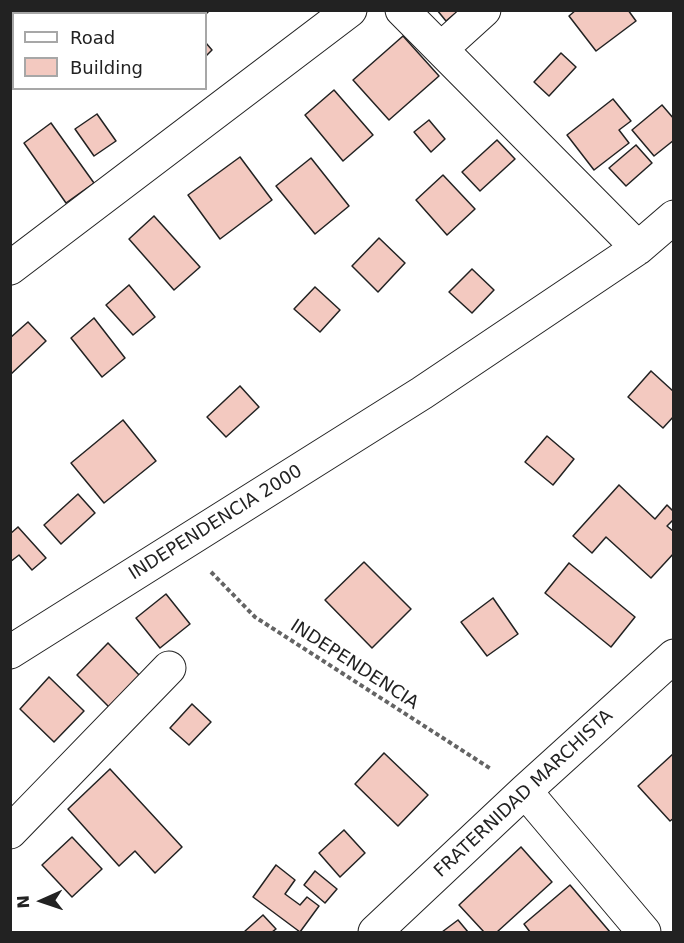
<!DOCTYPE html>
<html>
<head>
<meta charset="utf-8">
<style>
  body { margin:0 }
  #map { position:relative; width:684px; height:943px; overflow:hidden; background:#fff; font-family:"DejaVu Sans",sans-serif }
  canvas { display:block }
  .frame { position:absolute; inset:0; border:12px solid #222; pointer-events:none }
  .legend { position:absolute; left:12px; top:12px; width:195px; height:78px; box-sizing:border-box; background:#fff; border:2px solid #a7a7a7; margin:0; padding:8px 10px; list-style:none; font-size:18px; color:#222 }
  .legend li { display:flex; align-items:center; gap:12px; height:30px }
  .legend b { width:30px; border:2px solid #a7a7a7 }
  .north { position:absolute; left:12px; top:871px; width:60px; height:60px; -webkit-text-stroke:4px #fff; paint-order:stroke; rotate:267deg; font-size:16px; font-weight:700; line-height:24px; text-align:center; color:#222 }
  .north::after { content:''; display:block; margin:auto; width:21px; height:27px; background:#222; clip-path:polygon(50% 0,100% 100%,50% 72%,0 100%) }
</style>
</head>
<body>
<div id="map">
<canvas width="684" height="943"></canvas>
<div class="frame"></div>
<ul class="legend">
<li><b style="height:8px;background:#fff"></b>Road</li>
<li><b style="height:16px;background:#f3c9c0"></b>Building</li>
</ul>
<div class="north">N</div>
</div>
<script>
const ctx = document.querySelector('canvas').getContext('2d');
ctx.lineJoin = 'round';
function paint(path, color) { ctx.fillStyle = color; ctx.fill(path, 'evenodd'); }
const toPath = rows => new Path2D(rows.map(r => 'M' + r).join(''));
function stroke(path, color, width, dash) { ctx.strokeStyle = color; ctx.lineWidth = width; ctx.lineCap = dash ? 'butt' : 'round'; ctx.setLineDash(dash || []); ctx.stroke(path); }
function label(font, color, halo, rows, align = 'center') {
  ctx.font = font + ' "DejaVu Sans",sans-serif'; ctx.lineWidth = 4.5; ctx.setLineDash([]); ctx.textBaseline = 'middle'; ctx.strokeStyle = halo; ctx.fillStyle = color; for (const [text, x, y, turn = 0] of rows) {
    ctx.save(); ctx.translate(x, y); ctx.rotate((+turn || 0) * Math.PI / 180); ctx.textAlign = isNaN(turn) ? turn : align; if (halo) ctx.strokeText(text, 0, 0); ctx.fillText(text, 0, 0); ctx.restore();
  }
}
const building = toPath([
  [34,10,64,10,67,14,31,14,34,10],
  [145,10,177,10,180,14,142,14,145,10],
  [177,10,210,10,206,14,180,14,177,10],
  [437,10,459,10,446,21,437,10],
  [576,10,628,10,636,21,596,51,569,16,576,10],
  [403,36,439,76,389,120,353,80,403,36],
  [14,37,14,81,11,84,10,40,14,37],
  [206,43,212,50,206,56,206,43],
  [561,53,576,67,549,96,534,82,561,53],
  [334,90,373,135,343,161,305,115,334,90],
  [613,99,631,121,619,130,629,143,594,170,567,135,613,99],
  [662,105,674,119,674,140,654,156,632,130,662,105],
  [97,114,116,141,94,156,75,129,97,114],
  [429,120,445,139,431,152,414,132,429,120],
  [51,123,94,183,66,203,24,143,51,123],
  [497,140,515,159,480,191,462,172,497,140],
  [636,145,652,163,626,186,609,168,636,145],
  [240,157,272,200,220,239,188,195,240,157],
  [311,158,349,206,315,234,276,186,311,158],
  [443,175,475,209,447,235,416,200,443,175],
  [154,216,200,267,174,290,129,239,154,216],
  [379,238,405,263,378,292,352,266,379,238],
  [472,269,494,290,472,313,449,292,472,269],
  [129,285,155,317,133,335,106,305,129,285],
  [315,287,340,310,320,332,294,309,315,287],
  [94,318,125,358,102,377,71,338,94,318],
  [28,322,46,341,10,375,10,338,28,322],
  [651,371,674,392,674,416,663,428,628,397,651,371],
  [240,386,259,407,226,437,207,417,240,386],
  [123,420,156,461,104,503,71,463,123,420],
  [547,436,574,459,553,485,525,462,547,436],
  [619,485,655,519,667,505,674,512,674,519,667,526,674,532,674,553,651,578,606,537,592,553,573,536,619,485],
  [78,494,95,513,61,544,44,525,78,494],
  [18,527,46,558,32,570,19,555,10,562,10,534,18,527],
  [364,562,411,609,372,648,325,600,364,562],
  [569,563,635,617,611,647,545,593,569,563],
  [166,594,190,624,160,648,136,618,166,594],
  [493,598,518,634,487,656,461,622,493,598],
  [108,643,141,677,110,708,77,675,108,643],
  [49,677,84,711,54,742,20,709,49,677],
  [192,704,211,722,189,745,170,728,192,704],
  [384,753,428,795,398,826,355,784,384,753],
  [674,753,674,818,670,821,638,786,674,753],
  [110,769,182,847,155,873,135,851,119,866,68,809,110,769],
  [344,830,365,853,340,877,319,853,344,830],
  [72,837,102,869,72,897,42,865,72,837],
  [521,847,552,882,497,932,484,932,459,905,521,847],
  [276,865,295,880,285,894,300,905,307,897,319,906,300,932,253,897,276,865],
  [315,871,337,889,325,903,304,885,315,871],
  [570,885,610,932,530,932,524,924,570,885],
  [263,915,276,929,272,932,244,932,263,915],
  [458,920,468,932,442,932,458,920]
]);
const path = toPath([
  [211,572,255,617,491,769]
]);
const street = toPath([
  [402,10,638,248],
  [441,49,484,10],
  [10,268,350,10],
  [10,652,422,393,638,248,674,217],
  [525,791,644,932],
  [10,832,169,668],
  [375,932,525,791,674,656]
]);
const streetNames = [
  ["INDEPENDENCIA 2000",216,523,-32],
  ["INDEPENDENCIA",354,665,33],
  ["FRATERNIDAD MARCHISTA",524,794,-43]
];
paint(building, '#f3c9c0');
stroke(building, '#222', 1.5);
stroke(street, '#222', 35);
stroke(path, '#646464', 4, [4.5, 3]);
stroke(street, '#fff', 33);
label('18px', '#222', '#fff', streetNames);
</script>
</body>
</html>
